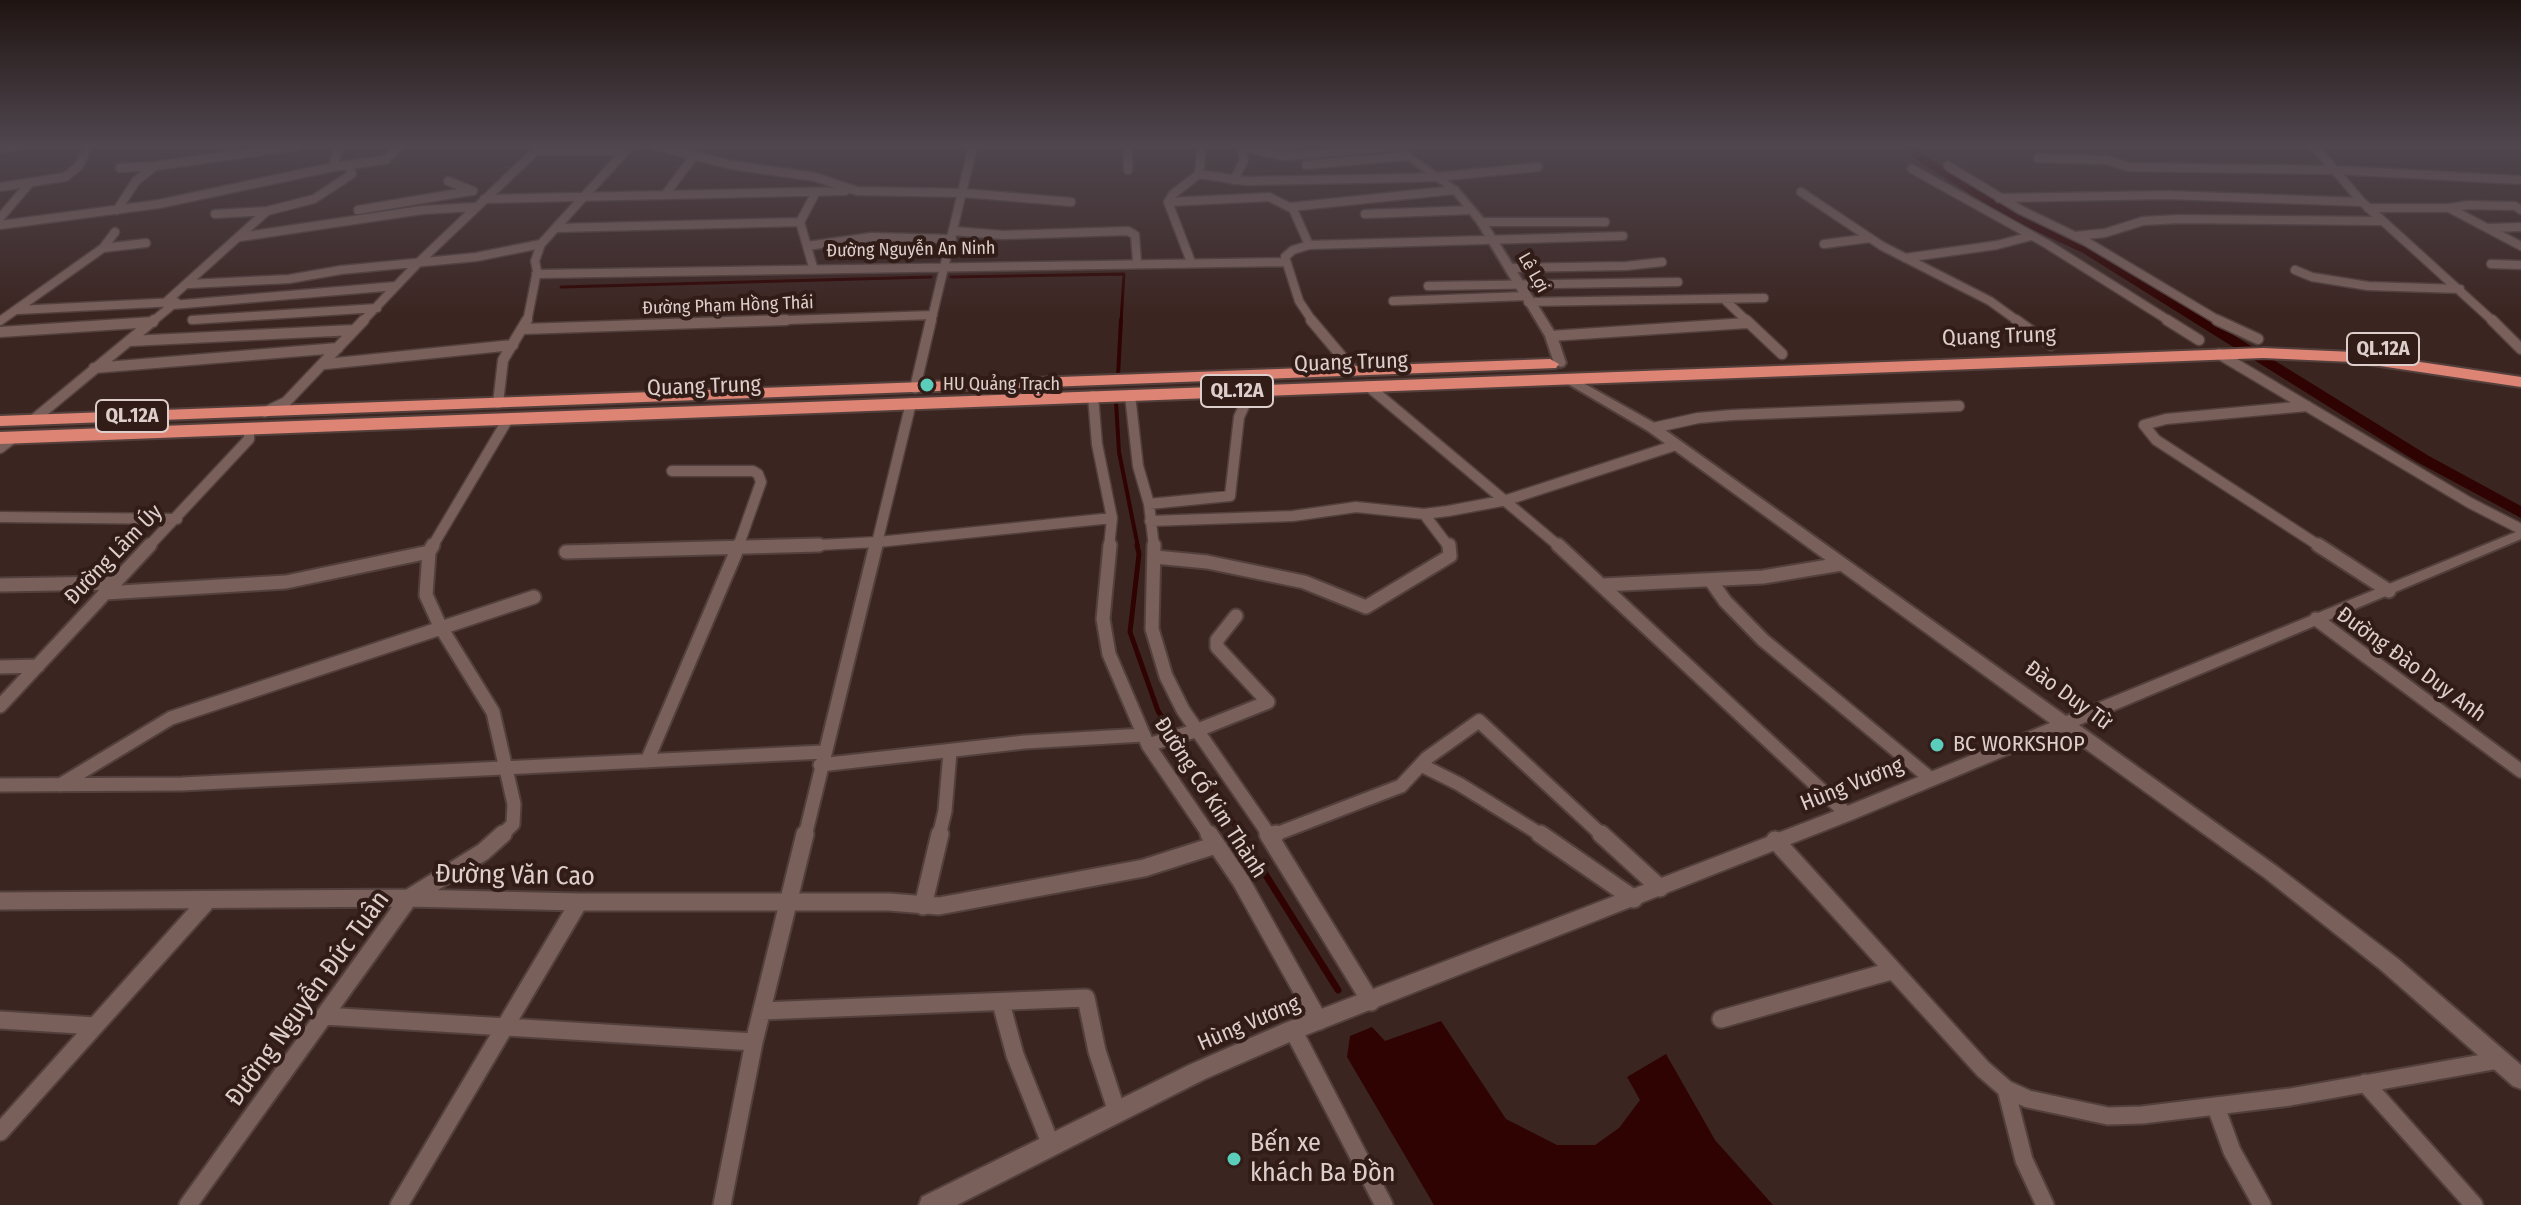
<!DOCTYPE html>
<html>
<head>
<meta charset="utf-8">
<style>
  body { margin:0 }
  canvas { display:block; background:#3b2521 }
</style>
</head>
<body>
<canvas width="2521" height="1205"></canvas>
<script>
const ctx = document.querySelector('canvas').getContext('2d');
ctx.lineJoin = 'round';
function paint(path, color) { ctx.fillStyle = color; ctx.fill(path, 'evenodd'); }
const toPath = rows => new Path2D(rows.map(r => 'M' + r).join(''));
function stroke(path, color, width, dash) { ctx.strokeStyle = color; ctx.lineWidth = width; ctx.lineCap = dash ? 'butt' : 'round'; ctx.setLineDash(dash || []); ctx.stroke(path); }
function label(font, color, halo, rows, align = 'center') {
  ctx.font = font + ' "Fira Sans Condensed",sans-serif'; ctx.lineWidth = 8; ctx.setLineDash([]); ctx.textBaseline = 'middle'; ctx.strokeStyle = halo; ctx.fillStyle = color; for (const [text, x, y, turn = 0] of rows) {
    ctx.save(); ctx.translate(x, y); ctx.rotate((+turn || 0) * Math.PI / 180); ctx.textAlign = isNaN(turn) ? turn : align; if (halo) ctx.strokeText(text, 0, 0); ctx.fillText(text, 0, 0); ctx.restore();
  }
}
const water = toPath([
  [1441,1021,1506,1119,1557,1145,1595,1145,1619,1128,1640,1100,1627,1077,1666,1054,1715,1140,1773,1205,1434,1205,1347,1057,1350,1036,1372,1027,1385,1041]
]);
const streamFar3 = toPath([
  [951,277,1124,274,1121,322],
  [561,287,931,277]
]);
const streamFar2 = toPath([
  [1118,376,1121,320],
  [1116,402,1119,452,1138,547]
]);
const streamFar1 = toPath([
  [1137,545,1139,554,1130,632,1158,711,1242,836]
]);
const stream = toPath([
  [1240,834,1338,990]
]);
const canal = toPath([
  [1908,146,1918,146,1921,153,2016,214,2091,247,2429,456,2521,506,2521,518,2417,462,2083,253,2008,218,1912,157,1908,146]
]);
const minorFar3 = toPath([
  [657,146,732,165,815,177,857,191,964,193,1071,202],
  [1128,146,1128,170],
  [2314,146,2362,202,2494,322],
  [1242,147,1284,156,1395,147],
  [0,148,15,146],
  [535,151,623,151],
  [2038,158,2107,160,2129,167,2335,170,2521,180],
  [1306,165,1407,156],
  [1948,166,2021,210,2087,242,2221,322],
  [333,167,339,146],
  [120,168,155,166],
  [1912,169,2047,244,2171,322],
  [1199,174,1245,181,1359,179,1437,177,1538,167],
  [1234,180,1244,160,1241,146],
  [448,181,473,191],
  [0,187,65,177,79,166,88,146],
  [1801,192,1882,246,1990,301,2019,322],
  [665,195,693,157],
  [1999,198,2168,195,2362,202],
  [484,199,845,191],
  [1168,202,1269,197,1293,209,1309,245],
  [1290,207,1455,190],
  [2368,208,2449,208,2468,205,2515,206,2521,210],
  [2449,208,2521,246],
  [117,210,136,181,155,166,298,146],
  [358,210,471,191],
  [215,214,267,211,314,199,352,174,348,165],
  [1365,214,1471,210],
  [0,218,29,184],
  [1481,222,1605,222],
  [0,225,159,204,333,167,385,160,400,146],
  [557,228,800,222],
  [2490,228,2521,227],
  [954,231,1003,235,1128,231,1135,235,1137,262],
  [2075,236,2105,233,2143,221,2179,219,2381,221],
  [240,237,422,210,475,207],
  [1824,244,1870,238],
  [807,246,871,237,952,239],
  [103,248,146,243],
  [1905,258,1997,245,2031,236],
  [1191,262,1168,202,1173,194,1199,174,1202,146],
  [2491,264,2521,265],
  [813,267,800,222,816,192],
  [1509,268,1626,266,1662,262],
  [2295,270,2312,277,2368,286,2460,289],
  [536,274,1286,262],
  [189,284,289,279,341,270,476,257,541,244],
  [1428,286,1678,282],
  [1724,299,1748,322],
  [167,301,267,211],
  [1393,301,1526,296],
  [1528,302,1764,298],
  [172,305,396,286],
  [18,310,176,302,152,322],
  [192,320,377,308],
  [0,321,103,248,115,232],
  [362,322,419,262,541,146],
  [527,322,537,271,535,261,541,244,630,146],
  [728,322,933,315],
  [931,322,973,146],
  [1313,322,1299,301,1285,257,1293,250,1309,245,1623,236]
]);
const minorFar2 = toPath([
  [1311,320,1354,371],
  [1746,320,1782,354],
  [2016,320,2051,345],
  [2167,320,2199,340],
  [2217,320,2258,339],
  [2492,320,2521,349],
  [524,329,786,320],
  [0,332,153,322],
  [1551,336,1747,323],
  [130,341,354,330],
  [2219,354,2470,503,2521,529],
  [326,364,513,345],
  [94,368,338,348],
  [1368,386,1560,547],
  [915,388,931,320],
  [1130,395,1138,466,1149,504,1154,547],
  [1093,396,1097,444,1112,518,1109,547],
  [498,403,503,360,527,320],
  [2307,406,2166,419,2144,425,2156,440,2321,547],
  [265,412,286,402,364,320],
  [33,420,154,320],
  [1653,428,1698,418,1732,415,1959,406],
  [0,448,13,438],
  [672,471,753,471,758,474,761,482,738,547],
  [1149,504,1230,496,1239,417,1251,391],
  [1424,514,1449,547],
  [0,517,177,519],
  [1150,521,1293,516,1356,507,1424,514,1448,511,1507,500,1676,445],
  [148,547,249,439,249,429],
  [432,547,508,419],
  [779,547,878,542,1112,518],
  [876,547,911,403]
]);
const minorFar1 = toPath([
  [433,545,429,552,426,595,440,626,493,712,514,804,513,824,501,836],
  [1110,545,1103,619,1109,654,1148,745,1210,836],
  [1154,545,1152,629,1166,676,1183,710,1270,836],
  [1558,545,1847,814],
  [2318,545,2389,591],
  [566,552,819,545],
  [1155,557,1207,562,1304,582,1366,607,1450,556,1449,545],
  [1711,581,1725,601,1763,640,1931,779],
  [0,585,114,583],
  [1603,585,1763,577,1841,564],
  [105,593,286,582,429,552],
  [2316,619,2521,771],
  [0,667,38,666],
  [0,706,150,545],
  [1148,745,1198,730,1268,702,1217,647,1217,640,1236,616],
  [647,761,739,545],
  [820,765,1025,742,1143,735],
  [1421,765,1459,784,1543,836],
  [0,785,182,784,823,752],
  [60,785,171,718,534,597],
  [805,836,876,545],
  [939,836,945,811,950,752],
  [1271,836,1401,786,1427,758,1479,721,1603,836]
]);
const minor = toPath([
  [1209,834,1241,881,1319,1021],
  [1268,834,1371,1002],
  [1540,834,1634,899],
  [1601,834,1660,888],
  [1270,836,1276,834],
  [1775,840,1983,1069,2006,1089,2028,1099,2108,1116,2142,1115,2290,1097,2499,1060],
  [0,901,409,898,579,902,889,902,939,906,1144,868,1216,845],
  [923,906,940,834],
  [1001,1003,1015,1055,1051,1145],
  [762,1011,1086,998,1097,1051,1117,1112],
  [324,1016,754,1042],
  [1721,1019,1891,971],
  [0,1020,95,1026],
  [1293,1030,1384,1205],
  [2365,1083,2474,1205],
  [2006,1089,2024,1160,2045,1205],
  [2216,1107,2232,1151,2262,1205],
  [0,1132,208,900],
  [188,1205,409,898,483,852,503,834],
  [399,1205,579,902],
  [722,1205,754,1042,805,834]
]);
const tertiary = toPath([
  [1389,146,1399,146,1458,188,1485,220,1557,336,1566,363,1564,366,1560,367,1554,363,1545,336,1477,223,1452,192,1389,146],
  [1567,374,1658,425,2066,716,2521,530,2521,539,2079,725,2279,868,2397,958,2521,1065,2521,1089,2513,1086,2381,970,2265,878,2062,732,1854,819,1301,1037,1205,1079,957,1205,919,1205,922,1197,1189,1065,1285,1023,1840,809,2050,723,1648,431,1563,381,1561,378,1567,374]
]);
const trunk = toPath([
  [2263,348,2353,352,2521,377,2521,387,2353,362,2263,358,0,444,0,432,2263,348],
  [1550,359,1559,364,1556,368,0,426,0,416,1550,359]
]);
const markers = [
  [927,385,8,"#5bcebb"],
  [1937,745,8,"#5bcebb"],
  [1234,1159,8,"#5bcebb"]
];
const farStreetnames = [
  ["Đường Nguyễn An Ninh",911,250,-1],
  ["Lê Lợi",1533,273,60],
  ["Đường Phạm Hồng Thái",728,306,-2]
];
const farPoinames = [
  ["HU Quảng Trạch",943,385]
];
const shields = [
  [2383,349,72],
  [1237,391,72],
  [132,416,72]
];
const shieldNames = [
  ["QL.12A",2383,349],
  ["QL.12A",1237,391],
  ["QL.12A",132,416]
];
const streetNames = [
  ["Quang Trung",1999,337,-2],
  ["Quang Trung",1351,363,-2],
  ["Quang Trung",704,387,-2],
  ["Đường Lâm Úy",114,555,-46],
  ["Đường Đào Duy Anh",2411,665,36],
  ["Đào Duy Từ",2068,696,36],
  ["Hùng Vương",1852,785,-22],
  ["Đường Cổ Kim Thành",1210,798,57],
  ["Hùng Vương",1249,1024,-23]
];
const poiNames = [
  ["BC WORKSHOP",1953,745]
];
const nearStreetnames = [
  ["Đường Văn Cao",515,876,1],
  ["Đường Nguyễn Đức Tuân",308,999,-54]
];
const nearPoinames = [
  ["Bến xe",1250,1144],
  ["khách Ba Đồn",1250,1174]
];
paint(water, '#2f0301');
stroke(streamFar3, '#2f0301', 3);
stroke(streamFar2, '#2f0301', 4);
stroke(streamFar1, '#2f0301', 5);
stroke(stream, '#2f0301', 7);
paint(canal, '#2f0301');
stroke(minorFar3, '#53403d', 11);
stroke(minorFar2, '#53403d', 13);
stroke(minorFar1, '#53403d', 17);
stroke(minor, '#53403d', 21);
stroke(tertiary, '#53403d', 4);
stroke(trunk, '#53403d', 4);
stroke(minorFar3, '#79605b', 8);
stroke(minorFar2, '#79605b', 10);
stroke(minorFar1, '#79605b', 13);
stroke(minor, '#79605b', 17);
paint(tertiary, '#79605b');
paint(trunk, '#de8474');
const sky = ctx.createLinearGradient(0, 0, 0, 315);
sky.addColorStop(0, '#201412');
sky.addColorStop(0.46, '#4f464e');
sky.addColorStop(1, '#4f464e00');
ctx.fillStyle = sky;
ctx.fillRect(0, 0, 2521, 315);
for (const [x, y, r, color] of markers) { const dot = new Path2D(); dot.arc(x, y, r, 0, 2 * Math.PI); ctx.fillStyle = color; ctx.fill(dot); stroke(dot, '#311c18', 3); }
label('18px', '#ddcecb', '#311c18', farStreetnames);
label('18px', '#ddcecb', '#311c18', farPoinames, 'left');
for (const [x, y, w] of shields) { const box = new Path2D(); box.roundRect(x - w / 2, y - 16, w, 32, 6); ctx.fillStyle = '#311c18'; ctx.fill(box); stroke(box, '#ddcecb', 2); }
label('bold 20px', '#ddcecb', null, shieldNames);
label('22px', '#ddcecb', '#311c18', streetNames);
label('22px', '#ddcecb', '#311c18', poiNames, 'left');
label('26px', '#ddcecb', '#311c18', nearStreetnames);
label('26px', '#ddcecb', '#311c18', nearPoinames, 'left');
</script>
</body>
</html>
